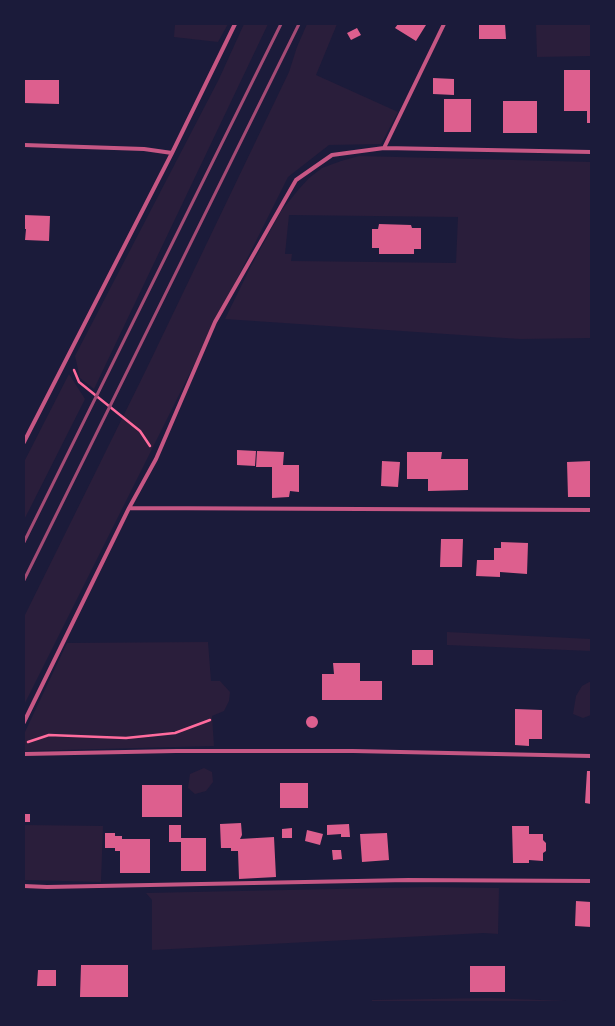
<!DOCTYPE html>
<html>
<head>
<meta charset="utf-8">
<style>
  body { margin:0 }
  #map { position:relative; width:615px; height:1026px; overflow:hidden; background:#1b1b3a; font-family:Jost,sans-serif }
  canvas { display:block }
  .frame { position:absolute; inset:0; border:25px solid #1b1b3a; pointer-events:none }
</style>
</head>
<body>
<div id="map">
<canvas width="615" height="1026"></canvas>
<div class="frame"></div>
</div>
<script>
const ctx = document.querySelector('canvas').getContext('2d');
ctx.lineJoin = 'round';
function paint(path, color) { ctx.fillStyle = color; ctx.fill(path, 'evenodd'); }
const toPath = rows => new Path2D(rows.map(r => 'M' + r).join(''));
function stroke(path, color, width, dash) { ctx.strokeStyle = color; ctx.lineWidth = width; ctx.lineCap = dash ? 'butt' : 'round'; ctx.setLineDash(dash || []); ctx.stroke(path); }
const green = toPath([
  [175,24,228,24,218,42,174,37],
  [244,24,268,24,94,389,80,378,75,356,219,79],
  [307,24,337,24,316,75,398,112,381,144,329,145,288,177,24,705,24,617,146,370,289,72,297,47],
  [536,24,591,24,591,56,537,57],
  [359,156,591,162,591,338,520,339,225,319,250,268,281,211,299,189,309,178,322,168,341,161],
  [289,215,458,217,456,263,291,261,292,254,285,254],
  [69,374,85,399,24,520,24,462],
  [447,632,591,639,591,651,447,645],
  [208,642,211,681,220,681,230,692,229,701,224,711,212,716,214,746,24,751,24,734,67,643],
  [591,681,591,715,583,718,573,714,576,696,582,686],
  [204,768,212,772,213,782,206,791,195,794,188,788,190,774],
  [24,825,103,826,101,882,24,880],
  [429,887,499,888,498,934,484,933,152,950,152,900,146,893],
  [490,998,591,1002,372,1002,372,1000]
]);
const building = toPath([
  [398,24,424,24,426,25,416,41,395,28],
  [479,24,505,24,506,39,479,39],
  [357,28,361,35,351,40,347,33],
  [564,70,591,70,591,123,587,123,587,111,564,111],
  [433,78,454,79,454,95,433,94],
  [24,80,59,80,59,104,24,103],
  [444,99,471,99,471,132,444,132],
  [503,101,537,101,537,133,503,133],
  [24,215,50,216,49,241,25,240,26,229,24,229],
  [379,224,411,225,412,228,421,228,421,249,414,249,414,254,379,254,379,248,372,248,372,229,378,229],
  [237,450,256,451,255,466,237,465],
  [257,451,284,452,283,465,299,465,299,492,290,491,289,497,272,498,272,467,256,467],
  [407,452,442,452,441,459,468,459,468,490,428,491,428,479,407,479],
  [382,461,400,462,398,487,381,486],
  [591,461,591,497,568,497,567,462],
  [441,539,463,539,462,567,440,567],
  [501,542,528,543,527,574,500,572,500,577,476,576,477,560,494,560,494,548,501,548],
  [412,650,433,650,433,665,412,665],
  [333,663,360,663,360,681,382,681,382,700,322,700,322,674,334,674],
  [515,709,542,710,542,739,529,739,529,746,515,745],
  '306 722a6 6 0 1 1 12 0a6 6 0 1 1-12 0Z',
  [587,771,591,771,591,804,585,803],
  [280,783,308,783,308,808,280,808],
  [142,785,182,785,182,817,142,817],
  [24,814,30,814,30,822,24,822],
  [241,823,242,835,240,839,274,837,276,877,239,879,238,851,231,851,231,848,221,848,220,824],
  [349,824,350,837,341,837,341,834,327,835,327,825],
  [169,825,181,825,181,838,206,838,206,871,181,871,181,842,169,842],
  [512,826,529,826,529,834,543,834,543,840,546,843,546,851,543,853,543,861,529,860,529,863,513,863],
  [292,828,292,838,282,838,282,829],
  [307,830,323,834,320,845,305,841],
  [105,833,115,833,115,836,122,836,122,839,150,839,150,873,120,873,120,851,115,851,115,848,105,848],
  [387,833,389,860,362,862,360,834],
  [332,850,341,850,342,859,333,860],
  [576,901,591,902,591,927,575,926],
  [81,965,128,965,128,997,80,997],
  [470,966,505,966,505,992,470,992],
  [38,970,56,970,56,986,37,986]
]);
const path = toPath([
  [74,370,79,382,140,431,150,446],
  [28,742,49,735,126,738,175,733,210,720]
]);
const minor = toPath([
  [24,145,144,149,172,153],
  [384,148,591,152],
  [24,442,172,153,235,24],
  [129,508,591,510],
  [24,722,129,508,156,459,215,322,296,180,332,155,384,148,444,24],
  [24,754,176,751,353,751,591,756],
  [24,886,47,887,408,880,591,881]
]);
const rail = toPath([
  [24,542,281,24],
  [24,580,299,24]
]);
paint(green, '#2a1e3b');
paint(building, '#dd5f8e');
stroke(path, '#ff6b9d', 2.5);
stroke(minor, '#c65784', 4);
stroke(rail, '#a44b75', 3);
</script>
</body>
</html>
